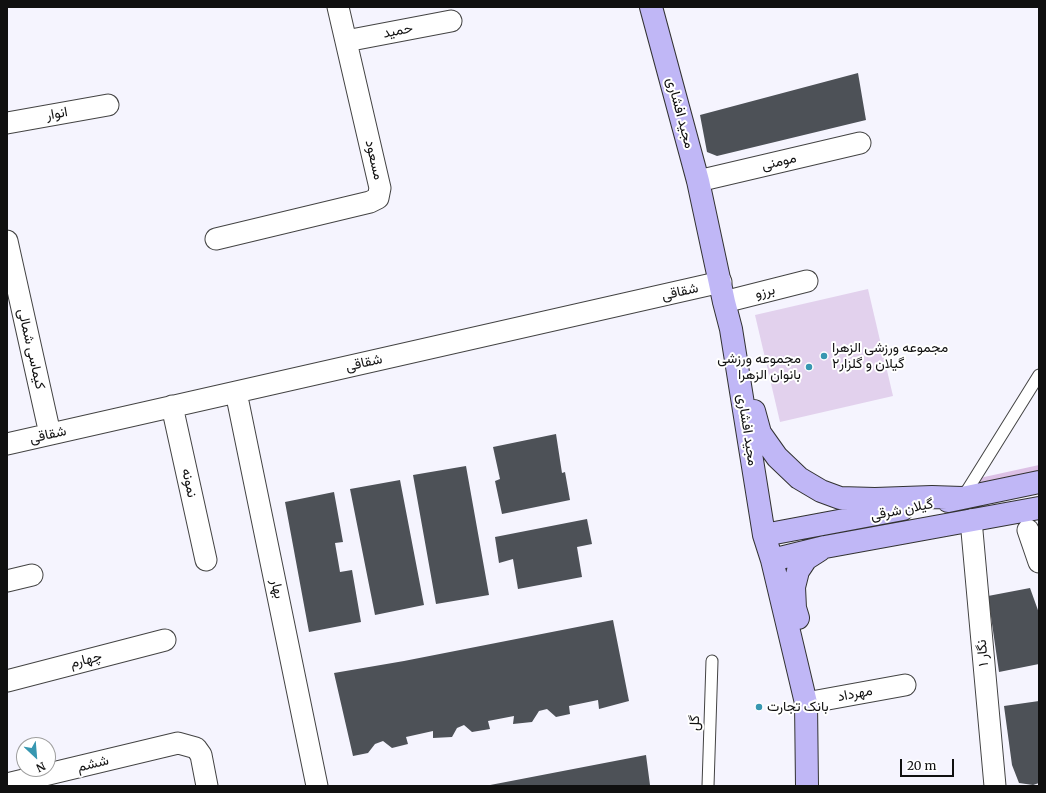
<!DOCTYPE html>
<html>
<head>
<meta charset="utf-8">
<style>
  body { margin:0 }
  #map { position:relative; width:1046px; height:793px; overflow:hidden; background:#f5f4fe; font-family:Merriweather,serif }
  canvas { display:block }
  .frame { position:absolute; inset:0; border:8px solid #101010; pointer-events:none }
  .north { position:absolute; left:16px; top:737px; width:40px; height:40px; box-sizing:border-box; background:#fff; border:1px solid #9f9f9f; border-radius:50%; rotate:154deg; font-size:11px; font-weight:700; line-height:16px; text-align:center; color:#101010 }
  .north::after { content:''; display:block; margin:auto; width:14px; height:18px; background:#3797b1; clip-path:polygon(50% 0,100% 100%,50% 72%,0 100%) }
  .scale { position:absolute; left:900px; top:759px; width:54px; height:18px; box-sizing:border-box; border:2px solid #101010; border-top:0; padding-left:5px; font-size:12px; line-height:14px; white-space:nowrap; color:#101010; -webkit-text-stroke:3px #fff; paint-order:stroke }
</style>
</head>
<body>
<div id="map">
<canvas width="1046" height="793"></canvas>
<div class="frame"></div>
<div class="north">N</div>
<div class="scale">20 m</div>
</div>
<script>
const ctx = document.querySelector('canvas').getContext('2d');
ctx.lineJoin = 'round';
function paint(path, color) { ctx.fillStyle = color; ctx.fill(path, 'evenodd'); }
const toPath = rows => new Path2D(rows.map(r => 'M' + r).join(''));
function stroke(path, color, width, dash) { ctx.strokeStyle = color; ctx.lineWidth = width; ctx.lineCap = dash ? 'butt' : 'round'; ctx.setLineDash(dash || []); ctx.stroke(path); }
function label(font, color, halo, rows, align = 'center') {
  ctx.font = font + ' Merriweather,Vazirmatn,serif'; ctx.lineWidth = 4; ctx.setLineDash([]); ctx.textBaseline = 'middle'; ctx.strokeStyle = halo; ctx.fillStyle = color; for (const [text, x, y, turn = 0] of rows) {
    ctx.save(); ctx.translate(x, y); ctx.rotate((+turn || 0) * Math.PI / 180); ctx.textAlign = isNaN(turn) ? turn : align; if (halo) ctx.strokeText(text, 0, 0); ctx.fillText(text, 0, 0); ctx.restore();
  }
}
const green = toPath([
  [1039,465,1039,474,964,487,963,485,966,481]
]);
const pitch = toPath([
  [868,289,893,396,780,422,755,315]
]);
const building = toPath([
  [858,73,866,120,717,156,707,152,700,115],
  [556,434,562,473,565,472,570,500,502,514,495,481,500,479,493,447],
  [466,466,489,595,436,604,413,475],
  [400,480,424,605,375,615,350,489],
  [334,492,343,542,335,543,340,572,352,570,361,622,309,632,285,502],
  [587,519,592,544,577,547,582,577,518,589,513,559,499,563,495,537],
  [1030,588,1039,613,1039,664,999,672,988,596],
  [613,620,629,701,599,709,598,700,569,706,570,714,556,717,547,709,539,711,532,722,513,724,514,716,488,721,490,729,472,732,464,725,457,728,452,737,433,738,433,731,406,737,408,744,392,748,383,741,375,744,368,753,353,756,334,673,404,661],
  [1039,701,1039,783,1033,785,1019,783,1012,765,1004,706],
  [646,755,650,785,646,786,485,786]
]);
const service = toPath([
  [963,497,1039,375],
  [708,786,712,661]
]);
const minor = toPath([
  [346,41,451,21],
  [7,123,108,105],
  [698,181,860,143],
  [216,239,370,202,378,198,380,188,338,7],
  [7,241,50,434],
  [724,302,807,281],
  [236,392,317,786],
  [172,406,206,560],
  [7,444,721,282],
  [971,520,995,786],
  [1028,530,1039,562],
  [7,581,32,575],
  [7,681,165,640],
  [806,703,905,685],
  [7,784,178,743,196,748,201,755,207,786]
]);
const secondary = toPath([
  [651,7,698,181,724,302,731,329,764,535,772,560,806,703,807,786],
  [754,411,760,433,777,457,799,478,821,491,840,498,875,499,932,497,962,498],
  [948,501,1039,482],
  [764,535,903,509],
  [772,560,825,547,1039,508],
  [798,618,795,608,794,587,798,571,806,559,820,550]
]);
const markers = [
  [824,356,4,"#3797b1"],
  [809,367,4,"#3797b1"],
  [759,707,4,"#3797b1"]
];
const streetNames = [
  ["حمید",398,31,-11],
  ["مجید افشاری",680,113,75],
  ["انوار",57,114,-10],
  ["مسعود",374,160,77],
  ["مومنی",779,162,-13],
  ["شقاقی",680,292,-13],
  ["برزو",765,292,-14],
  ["کیماسی شمالی",31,349,77],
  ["شقاقی",364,363,-13],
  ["مجید افشاری",747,430,81],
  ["شقاقی",48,435,-13],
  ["نمونه",189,483,78],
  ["گیلان شرقی",902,510,-11],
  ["بهار",277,589,78],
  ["نگار ۱",983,653,-95],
  ["چهارم",86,660,-14],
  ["مهرداد",855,694,-11],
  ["گل",695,723,-88],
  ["ششم",93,764,-14]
];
const poiNames = [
  ["مجموعه ورزشی الزهرا",832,348],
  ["گیلان و گلزار۲",832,364],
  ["مجموعه ورزشی",801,359,"right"],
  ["بانوان الزهرا",801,375,"right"],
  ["بانک تجارت",767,707]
];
paint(green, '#dcc0e5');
paint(pitch, '#e2d1ed');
paint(building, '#4d5157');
stroke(service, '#434343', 13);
stroke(minor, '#434343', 23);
stroke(secondary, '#323232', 24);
stroke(service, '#fff', 11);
stroke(minor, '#fff', 21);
stroke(secondary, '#c0b7f6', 22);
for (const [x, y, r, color] of markers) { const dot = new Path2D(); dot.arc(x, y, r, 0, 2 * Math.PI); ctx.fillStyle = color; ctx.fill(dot); stroke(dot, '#fff', 1.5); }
label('14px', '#101010', '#fff', streetNames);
label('14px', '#101010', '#fff', poiNames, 'left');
</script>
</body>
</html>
